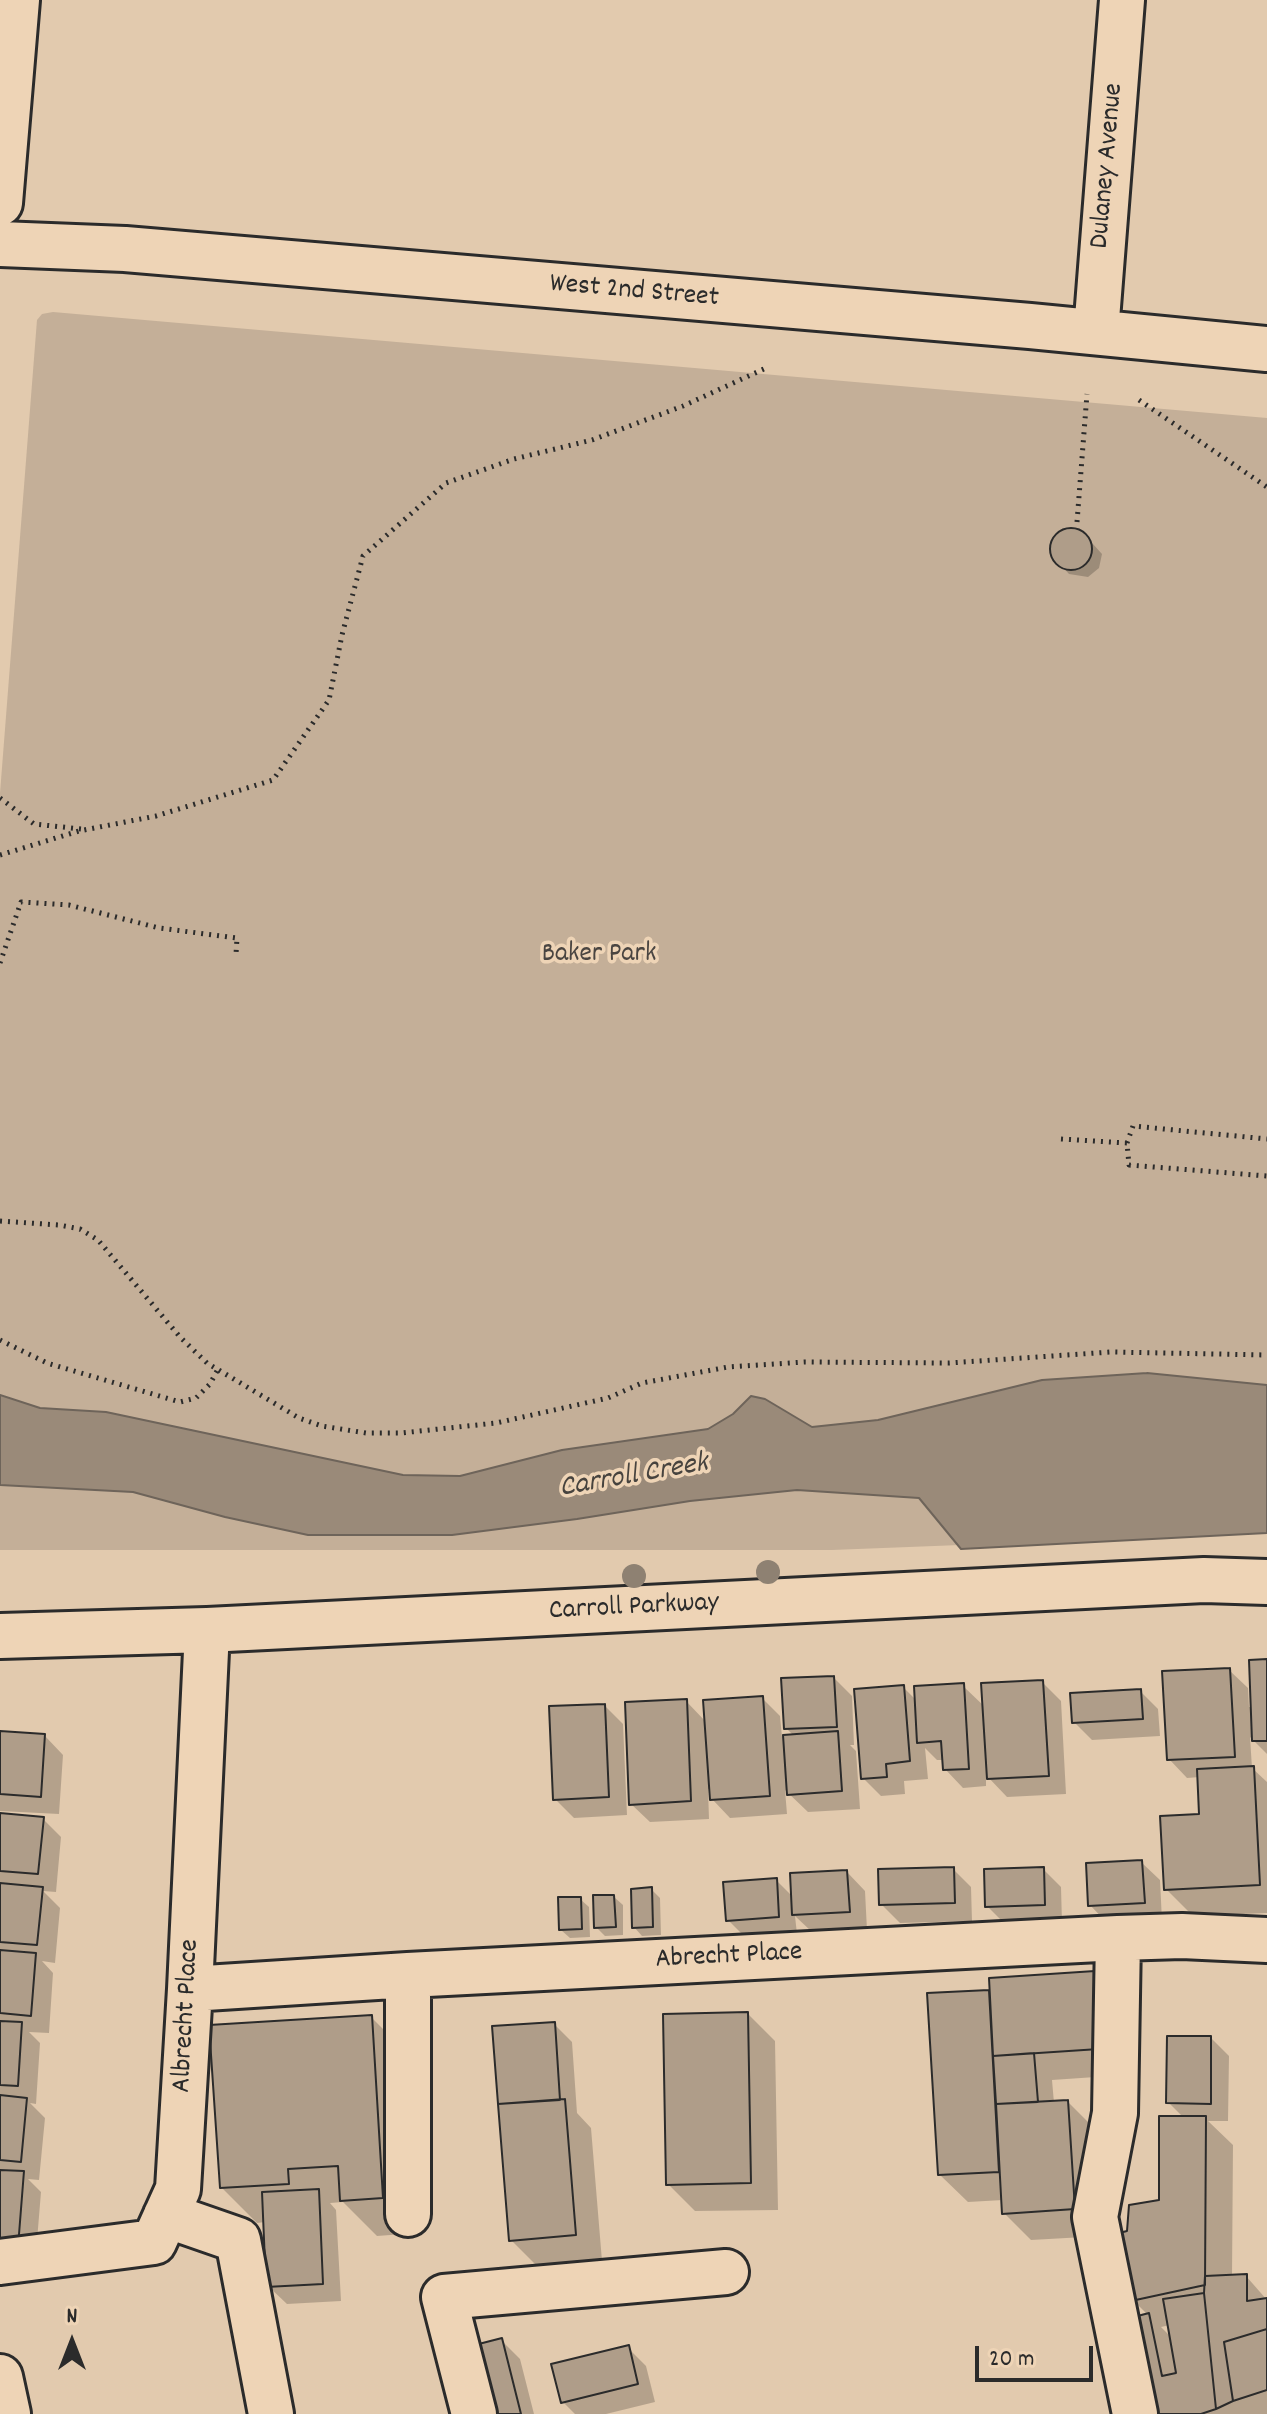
<!DOCTYPE html>
<html>
<head>
<meta charset="utf-8">
<style>
  body { margin:0 }
  #map { position:relative; width:1267px; height:2414px; overflow:hidden; background:#e2caae; font-family:Dekko,sans-serif }
  canvas { display:block }
  .north { position:absolute; left:32px; top:2302px; width:80px; height:80px; -webkit-text-stroke:6px #eed4b6; paint-order:stroke; rotate:0deg; font-size:22px; font-weight:700; line-height:32px; text-align:center; color:#2b2b2b }
  .north::after { content:''; display:block; margin:auto; width:28px; height:36px; background:#2b2b2b; clip-path:polygon(50% 0,100% 100%,50% 72%,0 100%) }
  .scale { position:absolute; left:975px; top:2346px; width:118px; height:36px; box-sizing:border-box; border:4px solid #2b2b2b; border-top:0; padding-left:10px; font-size:24px; line-height:28px; white-space:nowrap; color:#2b2b2b; -webkit-text-stroke:6px #eed4b6; paint-order:stroke }
</style>
</head>
<body>
<div id="map">
<canvas width="1267" height="2414"></canvas>
<div class="north">N</div>
<div class="scale">20 m</div>
</div>
<script>
const ctx = document.querySelector('canvas').getContext('2d');
ctx.lineJoin = 'round';
function paint(path, color) { ctx.fillStyle = color; ctx.fill(path, 'evenodd'); }
const toPath = rows => new Path2D(rows.map(r => 'M' + r).join(''));
function stroke(path, color, width, dash) { ctx.strokeStyle = color; ctx.lineWidth = width; ctx.lineCap = dash ? 'butt' : 'round'; ctx.setLineDash(dash || []); ctx.stroke(path); }
function label(font, color, halo, rows, align = 'center') {
  ctx.font = font + ' Dekko,sans-serif'; ctx.lineWidth = 7; ctx.setLineDash([]); ctx.textBaseline = 'middle'; ctx.strokeStyle = halo; ctx.fillStyle = color; for (const [text, x, y, turn = 0] of rows) {
    ctx.save(); ctx.translate(x, y); ctx.rotate((+turn || 0) * Math.PI / 180); ctx.textAlign = isNaN(turn) ? turn : align; if (halo) ctx.strokeText(text, 0, 0); ctx.fillText(text, 0, 0); ctx.restore();
  }
}
const green = toPath([
  [53,312,1267,418,1267,1533,832,1550,0,1550,0,793,37,320,42,314]
]);
const water = toPath([
  [1147,1373,1267,1385,1267,1533,961,1549,919,1498,797,1490,690,1501,577,1519,452,1535,308,1535,225,1517,133,1492,0,1485,0,1395,40,1408,106,1412,403,1475,460,1476,562,1450,708,1429,733,1414,751,1396,765,1399,812,1427,878,1420,1042,1380,1147,1373]
]);
const shadow = toPath([
  [1065,531,1082,532,1102,554,1099,568,1088,577,1069,574,1051,554,1053,540],
  [1267,1661,1267,1754,1250,1737,1252,1768,1267,1782,1267,1913,1193,1916,1166,1889,1201,1816,1200,1777,1187,1778,1169,1759,1229,1670,1248,1688,1249,1707,1253,1707],
  [834,1678,852,1696,854,1745,850,1745,856,1751,860,1809,808,1812,785,1790,787,1814,730,1818,712,1799,711,1789,708,1789,709,1819,650,1822,631,1804,686,1701,706,1722,762,1698,780,1716,782,1737,794,1736,786,1728],
  [1042,1682,1061,1701,1066,1794,1007,1797,986,1775,986,1786,963,1788,945,1769,944,1760,937,1760,925,1748,928,1779,904,1781,905,1794,881,1796,863,1778,903,1687,916,1700,963,1686,985,1707],
  [1140,1691,1158,1709,1160,1736,1092,1740,1074,1722],
  [605,1706,623,1724,627,1815,574,1818,555,1799],
  [0,1733,45,1736,63,1755,59,1814,0,1811],
  [0,1815,43,1819,61,1837,56,1892,43,1891,60,1908,55,1963,42,1961,53,1973,49,2033,29,2032,40,2043,36,2104,30,2103,45,2118,39,2180,28,2179,41,2192,35,2265,0,2262],
  [1141,1862,1160,1880,1162,1921,1108,1924,1090,1905],
  [953,1869,971,1887,972,1921,900,1923,881,1904],
  [1043,1869,1061,1887,1062,1923,1006,1925,987,1906],
  [847,1872,865,1891,867,1930,812,1932,795,1916,797,1934,746,1938,728,1920,776,1880,793,1897],
  [651,1889,660,1898,661,1935,642,1936,634,1927],
  [614,1897,623,1905,623,1935,605,1936,596,1927],
  [580,1899,589,1907,590,1937,570,1938,561,1930],
  [1094,1974,1121,2001,1125,2075,1052,2080,1054,2103,1068,2102,1095,2129,1102,2236,1031,2240,1004,2213,1003,2200,968,2202,940,2175,929,1995,991,1992],
  [748,2014,775,2041,778,2210,695,2211,668,2184],
  [371,2017,406,2052,417,2233,377,2236,343,2202,330,2203,336,2210,341,2301,287,2304,268,2286,265,2222,257,2223,222,2188],
  [554,2024,572,2042,577,2113,591,2128,602,2261,538,2267,511,2240],
  [1211,2038,1229,2056,1228,2121,1208,2121,1233,2145,1232,2277,1246,2276,1267,2300,1267,2414,1149,2414,1148,2315,1133,2300,1129,2232,1161,2201,1184,2118,1168,2102],
  [1170,2325,1172,2338,1161,2327],
  [501,2340,520,2359,534,2414,486,2414],
  [628,2348,646,2366,655,2402,606,2414,575,2414,563,2402]
]);
const building = toPath([
  '1050 549a21 21 0 1 1 42 0a21 21 0 1 1-42 0Z',
  [1267,1659,1267,1741,1252,1741,1249,1660,1267,1659],
  [1230,1668,1235,1757,1167,1760,1162,1671,1230,1668],
  [834,1676,837,1727,784,1729,781,1678,834,1676],
  [1043,1680,1049,1776,987,1779,981,1683,1043,1680],
  [964,1683,969,1769,943,1770,941,1741,917,1743,914,1686,964,1683],
  [904,1685,910,1761,886,1764,887,1777,861,1779,854,1689,904,1685],
  [1141,1689,1143,1719,1072,1723,1070,1693,1141,1689],
  [763,1696,770,1796,710,1800,703,1700,763,1696],
  [687,1699,691,1801,629,1805,625,1702,687,1699],
  [605,1704,609,1797,553,1800,549,1706,605,1704],
  [0,1731,45,1734,41,1797,0,1794,0,1731],
  [838,1731,842,1791,787,1795,783,1735,838,1731],
  [1254,1766,1260,1885,1164,1890,1160,1816,1199,1814,1197,1769,1254,1766],
  [0,1813,44,1817,38,1874,0,1871,0,1813],
  [1142,1860,1145,1903,1088,1906,1086,1863,1142,1860],
  [954,1867,955,1903,879,1905,878,1869,954,1867],
  [1044,1867,1045,1905,985,1907,984,1869,1044,1867],
  [847,1870,850,1912,792,1915,790,1873,847,1870],
  [777,1878,779,1917,726,1921,723,1882,777,1878],
  [0,1883,43,1887,37,1945,0,1942,0,1883],
  [652,1887,653,1927,632,1928,631,1889,652,1887],
  [593,1895,614,1895,616,1927,594,1928,593,1895],
  [558,1897,581,1897,582,1929,559,1930,558,1897],
  [0,1950,36,1953,31,2016,0,2013,0,1950],
  [1095,1971,1099,2049,993,2056,989,1978,1095,1971],
  [989,1990,999,2172,938,2175,927,1993,989,1990],
  [748,2012,751,2183,666,2185,663,2014,748,2012],
  [372,2015,383,2198,340,2201,338,2166,288,2169,289,2184,220,2188,209,2025,372,2015],
  [0,2021,22,2022,18,2086,0,2085,0,2021],
  [555,2022,560,2100,498,2104,492,2026,555,2022],
  [1167,2036,1211,2036,1211,2104,1166,2103,1167,2036],
  [1034,2053,1038,2102,996,2104,993,2056,1034,2053],
  [0,2095,27,2098,21,2162,0,2160,0,2095],
  [565,2099,576,2235,509,2241,498,2104,565,2099],
  [1068,2100,1075,2209,1002,2214,996,2104,1068,2100],
  [1159,2116,1206,2116,1205,2285,1131,2301,1119,2233,1127,2231,1129,2205,1159,2200,1159,2116],
  [0,2170,24,2171,18,2247,0,2246,0,2170],
  [319,2189,323,2284,266,2287,262,2192,319,2189],
  [1247,2274,1247,2301,1267,2298,1267,2329,1224,2342,1233,2401,1216,2409,1204,2293,1205,2276,1247,2274],
  [1204,2293,1216,2409,1201,2414,1147,2414,1126,2319,1149,2313,1162,2376,1176,2373,1163,2299,1204,2293],
  [1267,2329,1267,2390,1233,2401,1224,2342,1267,2329],
  [502,2338,521,2414,484,2414,467,2347,502,2338],
  [629,2345,638,2384,561,2403,551,2364,629,2345]
]);
const path = toPath([
  [1139,400,1267,487],
  [1077,522,1087,394],
  [0,798,34,824,81,829],
  [0,855,79,831,156,816,273,780,329,700,342,635,363,556,446,483,514,459,592,440,683,406,766,368],
  [0,963,21,902,69,905,159,928,237,938,236,954],
  [1061,1139,1127,1143,1129,1165,1267,1176],
  [1127,1143,1133,1126,1267,1139],
  [0,1221,59,1225,80,1229,98,1240,180,1337,207,1363,299,1418,322,1426,366,1433,401,1433,496,1423,608,1398,642,1383,728,1367,805,1362,949,1363,1111,1352,1267,1355],
  [0,1340,47,1363,180,1402,196,1398,210,1384,218,1369]
]);
const minor = toPath([
  [0,203,17,0],
  [0,244,125,249,1030,326,1267,349],
  [1096,332,1122,0],
  [0,1636,207,1630,1204,1580,1267,1582],
  [1118,1938,1115,2113,1095,2217,1135,2414],
  [408,1975,408,2214],
  [190,1989,408,1975,1118,1938,1182,1936,1267,1940],
  [166,2215,238,2240,271,2414],
  [0,2262,154,2242,178,2189,190,1989,207,1630],
  [0,2377,8,2414],
  [474,2414,444,2297,726,2272]
]);
const trees = [
  [768,1572],
  [634,1576]
];
const streetNames = [
  ["Dulaney Avenue",1109,166,-85],
  ["West 2nd Street",634,293,5],
  ["Carroll Parkway",634,1609,-3],
  ["Abrecht Place",729,1958,-3],
  ["Albrecht Place",188,2016,-87]
];
const parkNames = [
  ["Baker Park",599,956]
];
const waterNames = [
  ["Carroll Creek",634,1478,-10]
];
paint(green, '#c4af98');
paint(water, '#9a8a79');
stroke(water, '#6e645a', 2);
paint(shadow, '#0003');
paint(building, '#af9d89');
stroke(building, '#2b2b2b', 2);
stroke(minor, '#2b2b2b', 50);
stroke(path, '#2b2b2b', 5, [2, 6]);
stroke(minor, '#eed4b6', 44);
ctx.fillStyle = '#8e8172';
for (const [x, y] of trees) { ctx.beginPath(); ctx.arc(x, y, 12, 0, 2 * Math.PI); ctx.fill(); }
label('28px', '#2b2b2b', '#eed4b6', streetNames);
label('28px', '#4a4541', '#eed4b6', parkNames);
label('italic 30px', '#47433e', '#eed4b6', waterNames);
</script>
</body>
</html>
